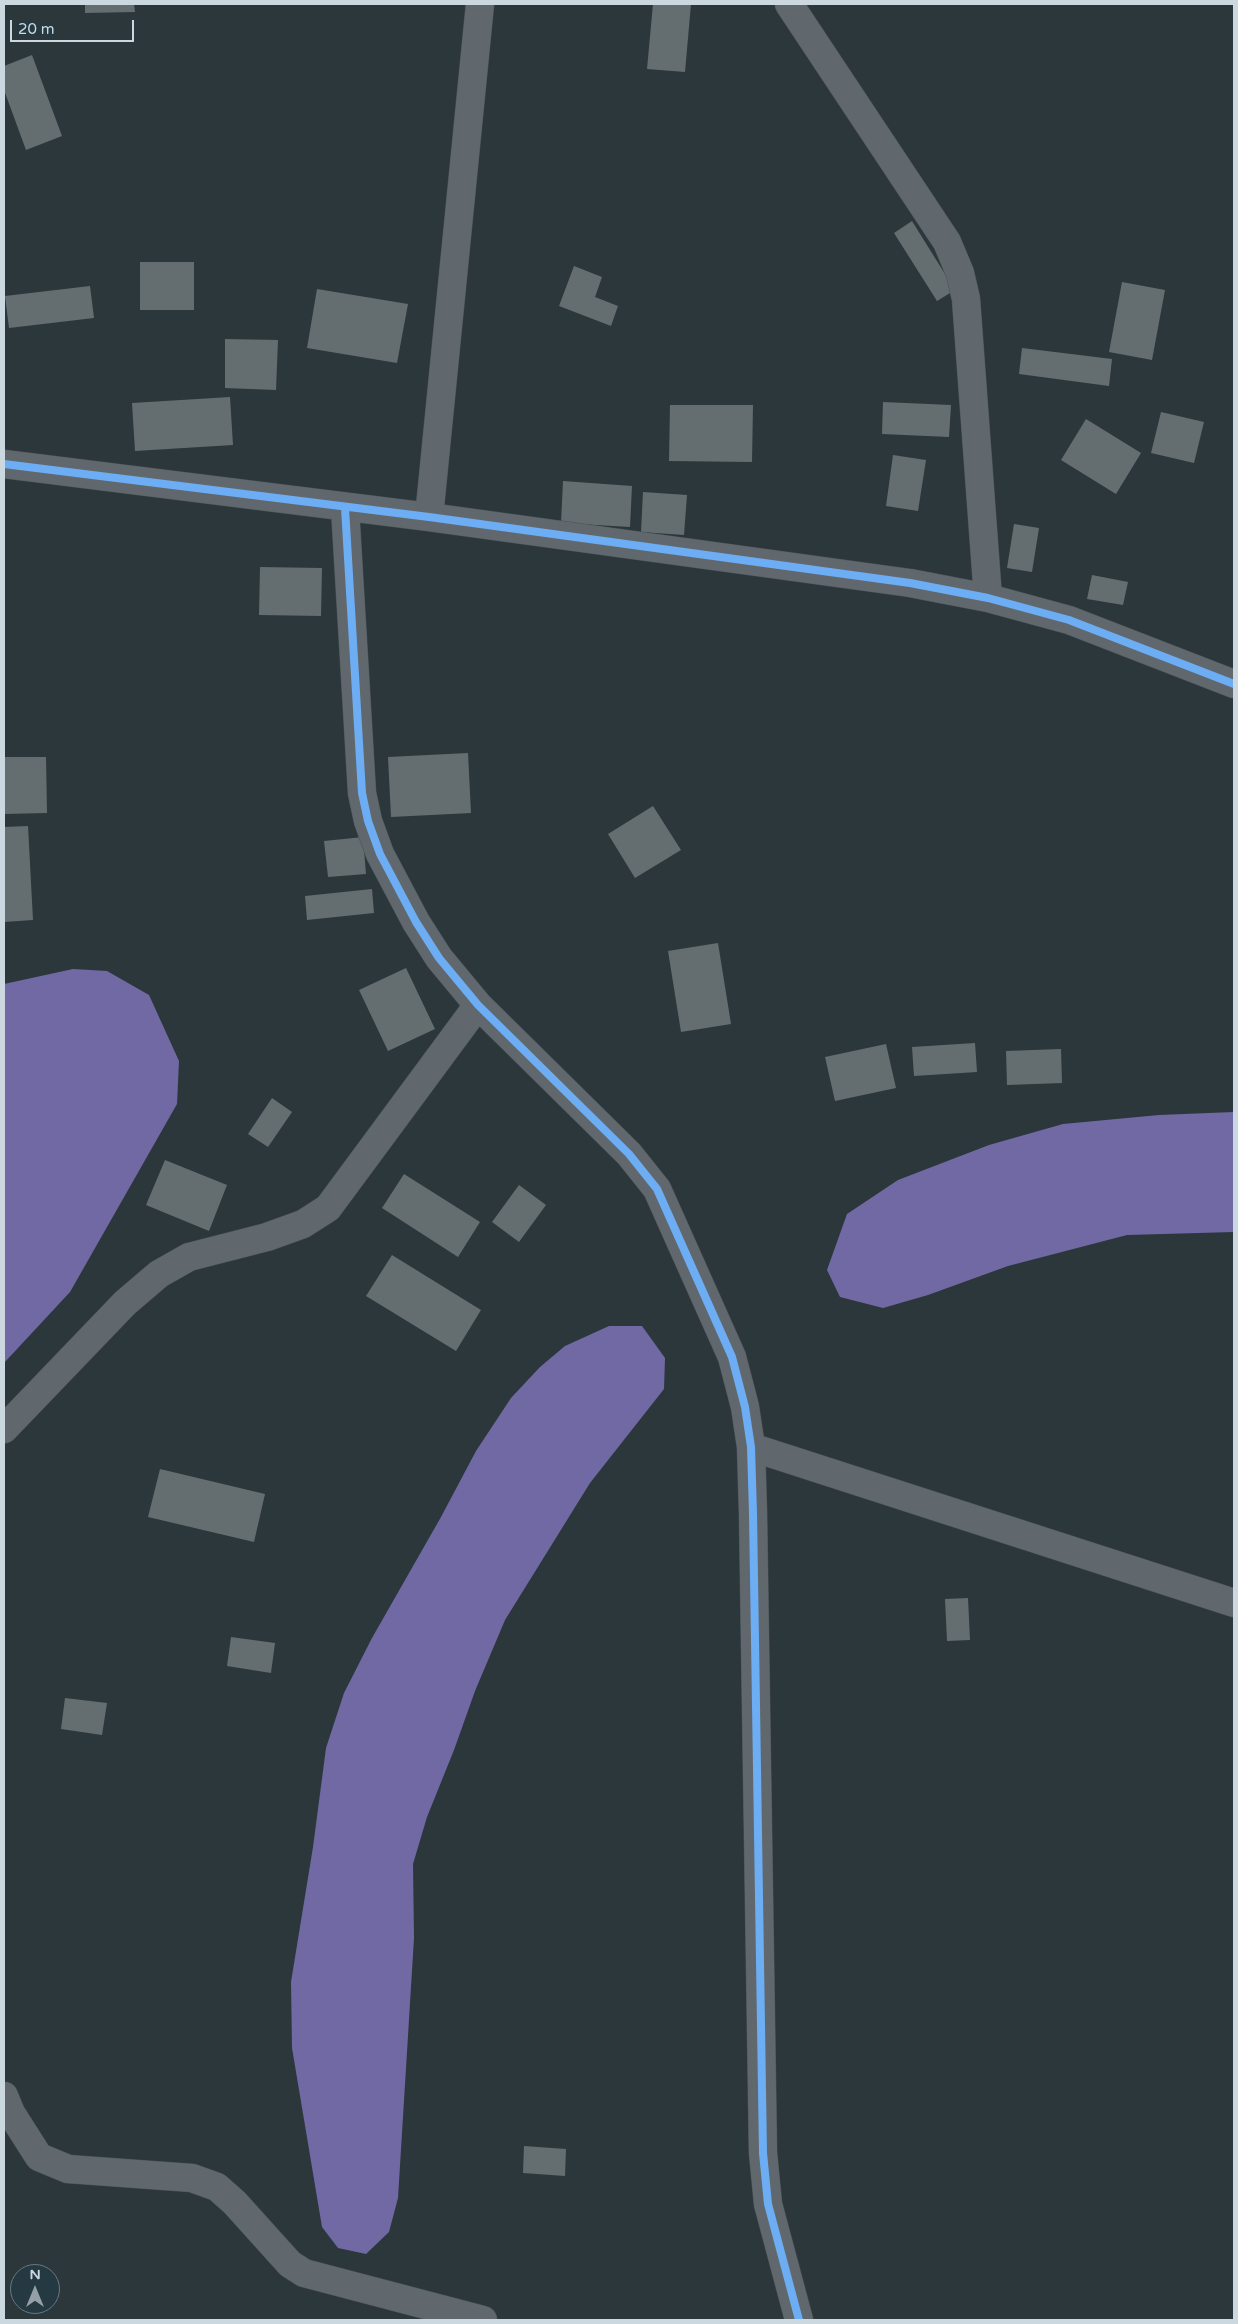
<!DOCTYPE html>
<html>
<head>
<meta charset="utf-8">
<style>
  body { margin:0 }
  #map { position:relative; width:1238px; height:2324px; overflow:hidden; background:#2c373c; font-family:"Varela Round",sans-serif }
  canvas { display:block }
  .frame { position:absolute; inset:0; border:5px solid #ccd8df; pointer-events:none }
  .north { position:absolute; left:10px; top:2264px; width:50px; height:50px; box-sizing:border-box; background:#253943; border:1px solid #687981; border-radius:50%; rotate:0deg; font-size:14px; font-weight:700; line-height:20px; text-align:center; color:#ccd8df }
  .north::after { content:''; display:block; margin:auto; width:18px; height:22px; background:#94a0a6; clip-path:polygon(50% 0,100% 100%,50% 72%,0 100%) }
  .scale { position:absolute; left:10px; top:20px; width:124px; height:22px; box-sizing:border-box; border:2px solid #ccd8df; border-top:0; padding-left:6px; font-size:15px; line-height:18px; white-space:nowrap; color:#ccd8df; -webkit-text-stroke:4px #253943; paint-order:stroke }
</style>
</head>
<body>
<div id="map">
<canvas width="1238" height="2324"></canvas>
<div class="frame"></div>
<div class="north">N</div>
<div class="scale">20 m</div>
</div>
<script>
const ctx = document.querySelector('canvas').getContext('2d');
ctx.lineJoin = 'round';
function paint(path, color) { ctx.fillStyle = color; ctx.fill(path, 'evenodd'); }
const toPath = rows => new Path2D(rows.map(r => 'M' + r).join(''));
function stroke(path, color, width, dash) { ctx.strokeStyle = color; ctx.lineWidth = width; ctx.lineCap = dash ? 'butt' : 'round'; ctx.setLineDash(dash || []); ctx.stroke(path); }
const water = toPath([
  [73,969,107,971,149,995,179,1061,177,1104,70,1292,4,1363,4,984],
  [1234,1112,1234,1232,1127,1235,1008,1266,928,1295,883,1308,840,1297,827,1270,847,1214,898,1180,989,1145,1063,1124,1159,1115],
  [609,1326,642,1326,665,1358,664,1389,590,1483,505,1620,475,1691,454,1750,427,1817,413,1864,414,1938,398,2198,389,2232,366,2254,338,2248,322,2227,292,2048,291,1982,313,1847,326,1748,344,1693,372,1638,441,1517,476,1451,511,1398,540,1367,565,1346]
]);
const building = toPath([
  [85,4,134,4,135,12,85,13],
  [653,4,691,4,685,72,647,69],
  [32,55,62,136,26,150,4,90,4,66],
  [912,221,955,290,937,301,894,233],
  [140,262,194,262,194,310,140,310],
  [574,266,602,277,595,297,618,306,611,326,559,306],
  [1122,282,1165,290,1152,360,1109,352],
  [90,286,94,318,9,328,5,296],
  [317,289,408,304,397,363,307,348],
  [225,339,278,340,276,390,225,388],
  [1022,348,1112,359,1109,386,1019,374],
  [230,397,233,445,135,451,132,403],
  [883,402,951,405,949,437,882,434],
  [670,405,753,405,752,462,669,461],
  [1161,412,1204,422,1194,463,1151,453],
  [1086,419,1141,453,1116,494,1061,460],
  [893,455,926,460,918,511,886,506],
  [563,481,632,486,630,527,561,523],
  [643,492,687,495,684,535,641,532],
  [1014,524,1039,528,1032,572,1007,568],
  [260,567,322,568,321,616,259,615],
  [1092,575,1128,582,1123,605,1087,599],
  [468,753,471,813,391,817,388,757],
  [4,757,46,757,47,813,4,814],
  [653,806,681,850,635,878,608,834],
  [28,826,33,920,4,922,4,827],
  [363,837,366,874,328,877,324,841],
  [372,889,374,913,307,920,305,896],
  [718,943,731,1024,681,1032,668,951],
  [406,968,435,1029,388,1051,359,990],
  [975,1043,977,1072,914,1076,912,1047],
  [886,1044,896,1088,835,1101,825,1057],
  [1061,1049,1062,1083,1007,1085,1006,1051],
  [272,1098,292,1112,268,1147,248,1134],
  [165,1160,227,1185,209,1231,146,1205],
  [404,1174,480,1222,458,1257,382,1208],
  [519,1185,546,1205,519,1242,492,1222],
  [392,1255,481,1310,456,1351,366,1296],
  [160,1469,265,1494,254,1542,148,1517],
  [968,1598,970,1640,947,1641,945,1599],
  [231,1637,275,1643,271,1673,227,1666],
  [65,1698,107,1703,102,1735,61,1729],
  [524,2146,566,2149,565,2176,523,2173]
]);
const minor = toPath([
  [789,4,947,242,960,273,966,299,988,598],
  [4,464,429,517,910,583,988,598,1069,620,1234,684],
  [345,508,362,793,368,821,380,854,416,922,439,958,478,1005,629,1154,657,1189,732,1357,745,1407,751,1447,753,1513,763,2153,768,2204,799,2320],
  [429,517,480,4],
  [4,1429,125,1303,159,1274,189,1257,267,1237,303,1224,328,1208,478,1005],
  [751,1447,1234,1603],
  [4,2096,11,2113,39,2157,68,2169,192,2178,217,2187,235,2203,290,2264,304,2273,483,2320]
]);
const cycleway = toPath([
  [4,464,429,517,910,583,988,598,1069,620,1234,684],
  [345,508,362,793,368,821,380,854,416,922,439,958,478,1005,629,1154,657,1189,732,1357,745,1407,751,1447,753,1513,763,2153,768,2204,799,2320]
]);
paint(water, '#7169a4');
paint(building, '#646e71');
stroke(minor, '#495358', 29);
stroke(minor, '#61686d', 28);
stroke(cycleway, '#6dadf4', 8);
</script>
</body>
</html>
